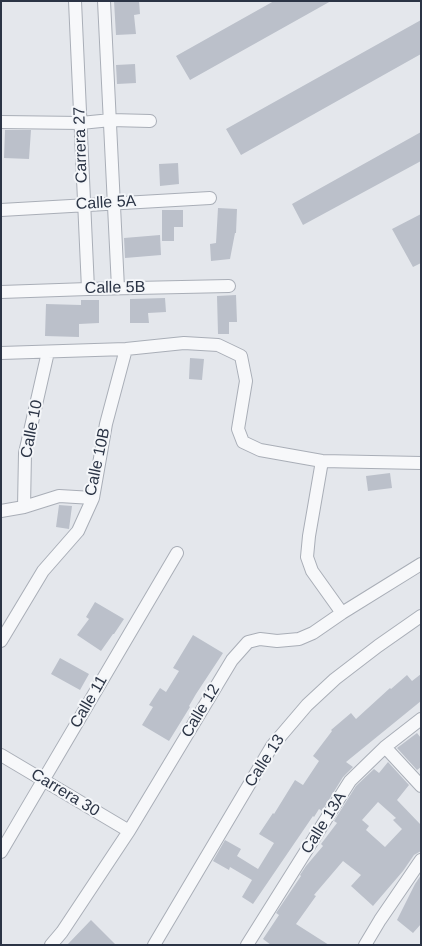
<!DOCTYPE html>
<html>
<head>
<meta charset="utf-8">
<style>
  body { margin:0 }
  #map { position:relative; width:422px; height:946px; overflow:hidden; background:#e4e7ec; font-family:Arial,sans-serif }
  canvas { display:block }
  .frame { position:absolute; inset:0; border:2px solid #2b3445; pointer-events:none }
</style>
</head>
<body>
<div id="map">
<canvas width="422" height="946"></canvas>
<div class="frame"></div>
</div>
<script>
const ctx = document.querySelector('canvas').getContext('2d');
ctx.lineJoin = 'round';
function paint(path, color) { ctx.fillStyle = color; ctx.fill(path, 'evenodd'); }
const toPath = rows => new Path2D(rows.map(r => 'M' + r).join(''));
function stroke(path, color, width, dash) { ctx.strokeStyle = color; ctx.lineWidth = width; ctx.lineCap = dash ? 'butt' : 'round'; ctx.setLineDash(dash || []); ctx.stroke(path); }
function label(font, color, halo, rows, align = 'center') {
  ctx.font = font + ' Arial,sans-serif'; ctx.lineWidth = 4; ctx.setLineDash([]); ctx.textBaseline = 'middle'; ctx.strokeStyle = halo; ctx.fillStyle = color; for (const [text, x, y, turn = 0] of rows) {
    ctx.save(); ctx.translate(x, y); ctx.rotate((+turn || 0) * Math.PI / 180); ctx.textAlign = isNaN(turn) ? turn : align; if (halo) ctx.strokeText(text, 0, 0); ctx.fillText(text, 0, 0); ctx.restore();
  }
}
const building = toPath([
  [114,1,139,1,140,14,134,15,136,34,116,35],
  [274,1,331,1,190,80,176,56],
  [421,20,421,54,241,155,226,129],
  [135,64,136,83,117,84,116,65],
  [5,130,31,130,29,159,4,158],
  [421,132,421,161,303,225,292,204],
  [178,163,179,184,160,186,159,164],
  [218,208,237,209,236,233,235,233,230,259,211,261,210,244,216,243],
  [162,210,183,210,183,227,174,227,174,241,162,241],
  [421,214,421,263,413,267,392,229],
  [160,235,161,255,125,258,124,238],
  [236,295,237,322,229,322,229,334,218,334,217,296],
  [165,298,166,312,148,313,149,323,130,323,130,299],
  [81,300,99,300,99,323,79,324,79,337,45,336,46,304,81,305],
  [190,358,204,359,202,380,189,379],
  [390,473,392,488,368,491,366,476],
  [59,505,72,506,69,529,56,527],
  [95,602,124,619,114,634,113,634,101,651,77,635,89,619,86,617],
  [193,635,223,653,196,694,189,706,190,707,169,741,142,725,153,707,149,705,160,688,166,692,179,671,173,668],
  [60,658,89,674,80,690,51,674],
  [421,674,421,701,346,762,353,767,343,777,322,811,319,809,314,817,313,816,253,904,242,897,252,880,230,867,229,870,213,861,225,840,241,849,237,856,258,869,274,843,259,834,273,813,274,814,295,780,303,785,319,761,313,756,332,731,331,730,351,713,356,719,390,688,391,689,407,675,412,681],
  [417,733,421,738,421,767,417,770,397,748],
  [388,762,409,785,397,800,421,825,421,851,414,855,403,871,373,906,351,886,361,875,343,861,314,895,316,896,296,924,329,945,271,945,263,939,279,915,276,913,301,876,300,875,306,866,323,846,321,844,337,823,334,821,356,786,374,769,379,773],
  [378,802,396,818,393,820,402,829,385,847,366,830,369,826,362,820],
  [421,875,421,924,413,933,397,920,415,884],
  [91,920,116,945,67,945]
]);
const minor = toPath([
  [75,1,88,289],
  [104,1,118,288],
  [1,122,81,123,111,120,150,121],
  [1,210,210,198],
  [1,292,88,289,229,286],
  [1,353,126,349,184,343,218,345,241,356,246,381,238,429,243,442,260,450,322,461,421,463],
  [322,461,309,536,307,557,312,571,342,613],
  [24,507,25,453,48,352],
  [1,511,24,507,59,496,93,498],
  [1,641,43,571,78,531,93,498,106,424,126,349],
  [385,747,421,786],
  [1,755,129,831],
  [1,852,177,553],
  [51,945,62,932,129,831,232,660,248,642,260,639,277,641,299,639,313,633,342,613,421,564],
  [154,945,272,746,307,705,335,679,378,646,421,616],
  [247,945,350,781,385,747,421,719],
  [365,945,380,920,421,860]
]);
const streetNames = [
  ["Carrera 27",81,145,-92],
  ["Calle 5A",106,203,-3],
  ["Calle 5B",115,288,-1],
  ["Calle 10",32,429,-79],
  ["Calle 10B",98,462,-78],
  ["Calle 11",89,702,-60],
  ["Calle 12",201,711,-59],
  ["Calle 13",265,761,-57],
  ["Carrera 30",65,793,31],
  ["Calle 13A",324,823,-58]
];
paint(building, '#bbc0ca');
stroke(minor, '#a9aeb7', 14);
stroke(minor, '#f7f8fa', 12);
label('16px', '#2b3445', '#f4f6f9', streetNames);
</script>
</body>
</html>
